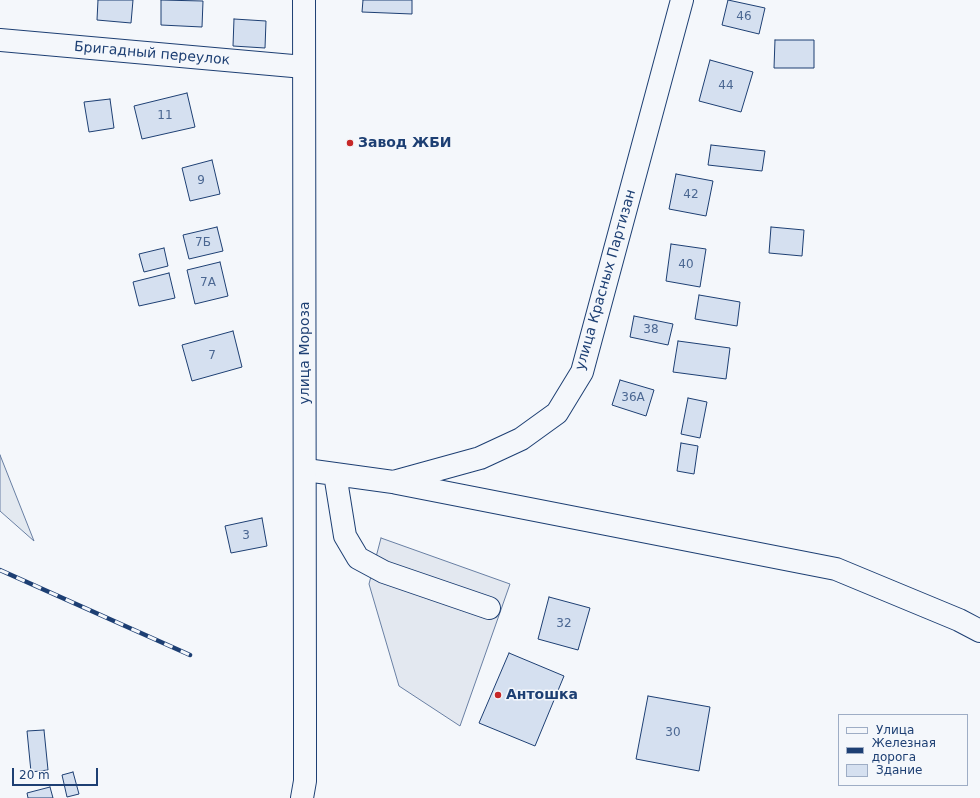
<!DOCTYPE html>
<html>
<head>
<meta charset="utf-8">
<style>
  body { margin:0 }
  #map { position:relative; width:980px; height:798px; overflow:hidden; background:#f4f7fb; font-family:"DejaVu Sans",sans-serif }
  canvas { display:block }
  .legend { position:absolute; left:838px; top:714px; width:130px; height:72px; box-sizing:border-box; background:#f4f7fb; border:1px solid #9eadc5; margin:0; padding:5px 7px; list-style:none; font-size:12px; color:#1d3f73 }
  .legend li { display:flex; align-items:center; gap:8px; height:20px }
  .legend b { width:20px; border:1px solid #9eadc5 }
  .scale { position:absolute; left:12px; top:768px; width:86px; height:18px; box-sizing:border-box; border:2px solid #1d3f73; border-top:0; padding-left:5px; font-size:12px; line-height:14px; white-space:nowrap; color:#1d3f73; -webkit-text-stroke:3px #f4f7fb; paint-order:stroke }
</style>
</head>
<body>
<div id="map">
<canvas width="980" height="798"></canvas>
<ul class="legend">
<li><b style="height:5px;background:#f4f7fb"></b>Улица</li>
<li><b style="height:5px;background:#1d3f73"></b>Железная дорога</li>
<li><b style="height:11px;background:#d5e0f0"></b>Здание</li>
</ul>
<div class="scale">20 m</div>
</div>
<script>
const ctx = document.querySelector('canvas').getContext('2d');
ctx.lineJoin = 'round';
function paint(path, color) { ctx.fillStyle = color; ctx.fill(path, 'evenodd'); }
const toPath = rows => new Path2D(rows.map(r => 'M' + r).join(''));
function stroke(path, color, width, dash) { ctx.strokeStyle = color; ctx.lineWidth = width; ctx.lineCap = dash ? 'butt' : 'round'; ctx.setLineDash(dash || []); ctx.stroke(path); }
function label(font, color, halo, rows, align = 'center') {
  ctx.font = font + ' "DejaVu Sans",sans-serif'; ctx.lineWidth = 3; ctx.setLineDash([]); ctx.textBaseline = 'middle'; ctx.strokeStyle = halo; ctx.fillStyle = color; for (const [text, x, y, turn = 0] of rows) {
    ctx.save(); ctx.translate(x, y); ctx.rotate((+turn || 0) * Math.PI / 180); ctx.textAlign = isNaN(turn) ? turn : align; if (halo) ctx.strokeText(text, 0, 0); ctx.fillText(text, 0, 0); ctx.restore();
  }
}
const green = toPath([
  [0,455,34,541,0,511,0,455]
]);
const parking = toPath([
  [381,538,510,584,460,726,399,686,369,584,381,538]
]);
const building = toPath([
  [98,0,133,0,131,23,97,20,98,0],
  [161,0,203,1,202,27,161,25,161,0],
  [363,0,412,0,412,14,362,12,363,0],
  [728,0,765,8,759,34,722,25,728,0],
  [234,19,266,21,265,48,233,46,234,19],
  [775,40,814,40,814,68,774,68,775,40],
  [710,60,753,72,741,112,699,101,710,60],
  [187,93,195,127,142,139,134,106,187,93],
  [110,99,114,128,89,132,84,102,110,99],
  [711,145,765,151,762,171,708,165,711,145],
  [212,160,220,194,190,201,182,168,212,160],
  [676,174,713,181,706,216,669,209,676,174],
  [217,227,223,251,189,259,183,235,217,227],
  [771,227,804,230,802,256,769,253,771,227],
  [671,244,706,249,700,287,666,281,671,244],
  [164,248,168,266,144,272,139,254,164,248],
  [220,262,228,296,195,304,187,270,220,262],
  [169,273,175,298,139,306,133,282,169,273],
  [699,295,740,302,737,326,695,319,699,295],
  [634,316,673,324,668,345,630,337,634,316],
  [233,331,242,367,192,381,182,345,233,331],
  [678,341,730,348,726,379,673,372,678,341],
  [620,380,654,390,646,416,612,405,620,380],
  [688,398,707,402,700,438,681,434,688,398],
  [681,443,698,446,694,474,677,471,681,443],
  [262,518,267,546,231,553,225,526,262,518],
  [549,597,590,608,578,650,538,639,549,597],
  [509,653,564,676,535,746,479,723,509,653],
  [648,696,710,707,699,771,636,759,648,696],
  [44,730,48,770,31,772,27,731,44,730],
  [73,772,79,794,67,797,62,775,73,772],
  [50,787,53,798,28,798,27,793,50,787]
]);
const minor = toPath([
  [0,40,304,67],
  [306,470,393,482,480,458,521,439,557,413,582,372,682,0],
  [335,474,345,536,358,558,384,572,489,608],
  [397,483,836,569,959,620,980,631]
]);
const major = toPath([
  [302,798,305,781,305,706,304,0]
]);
const rail = toPath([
  [0,570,190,655]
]);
const markers = [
  [350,143,4,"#c62828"],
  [498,695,4,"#c62828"]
];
const numberNames = [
  ["46",744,17],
  ["44",726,86],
  ["11",165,116],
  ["9",201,181],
  ["42",691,195],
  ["7Б",203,243],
  ["40",686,265],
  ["7А",208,283],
  ["38",651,330],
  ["7",212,356],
  ["36А",633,398],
  ["3",246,536],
  ["32",564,624],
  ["30",673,733]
];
const streetNames = [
  ["Бригадный переулок",152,54,5],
  ["улица Красных Партизан",606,280,-74],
  ["улица Мороза",305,353,-90]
];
const poiNames = [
  ["Завод ЖБИ",358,143],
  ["Антошка",506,695]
];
paint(green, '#e3e9f0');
stroke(green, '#687fa3', 1);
paint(parking, '#e3e8f0');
stroke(parking, '#687fa3', 1);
paint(building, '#d5e0f0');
stroke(building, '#1d3f73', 1);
stroke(minor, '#1d3f73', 24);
stroke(major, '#1d3f73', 24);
stroke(minor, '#f4f7fb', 22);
stroke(major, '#f4f7fb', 22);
stroke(rail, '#1d3f73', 4.5);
stroke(rail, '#f4f7fb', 3, [9]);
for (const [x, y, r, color] of markers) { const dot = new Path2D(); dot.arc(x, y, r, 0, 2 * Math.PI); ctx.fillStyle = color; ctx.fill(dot); stroke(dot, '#f4f7fb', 1.5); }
label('12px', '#4b6792', null, numberNames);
label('14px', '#1d3f73', '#f4f7fb', streetNames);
label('bold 14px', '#1d3f73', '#f4f7fb', poiNames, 'left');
</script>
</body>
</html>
